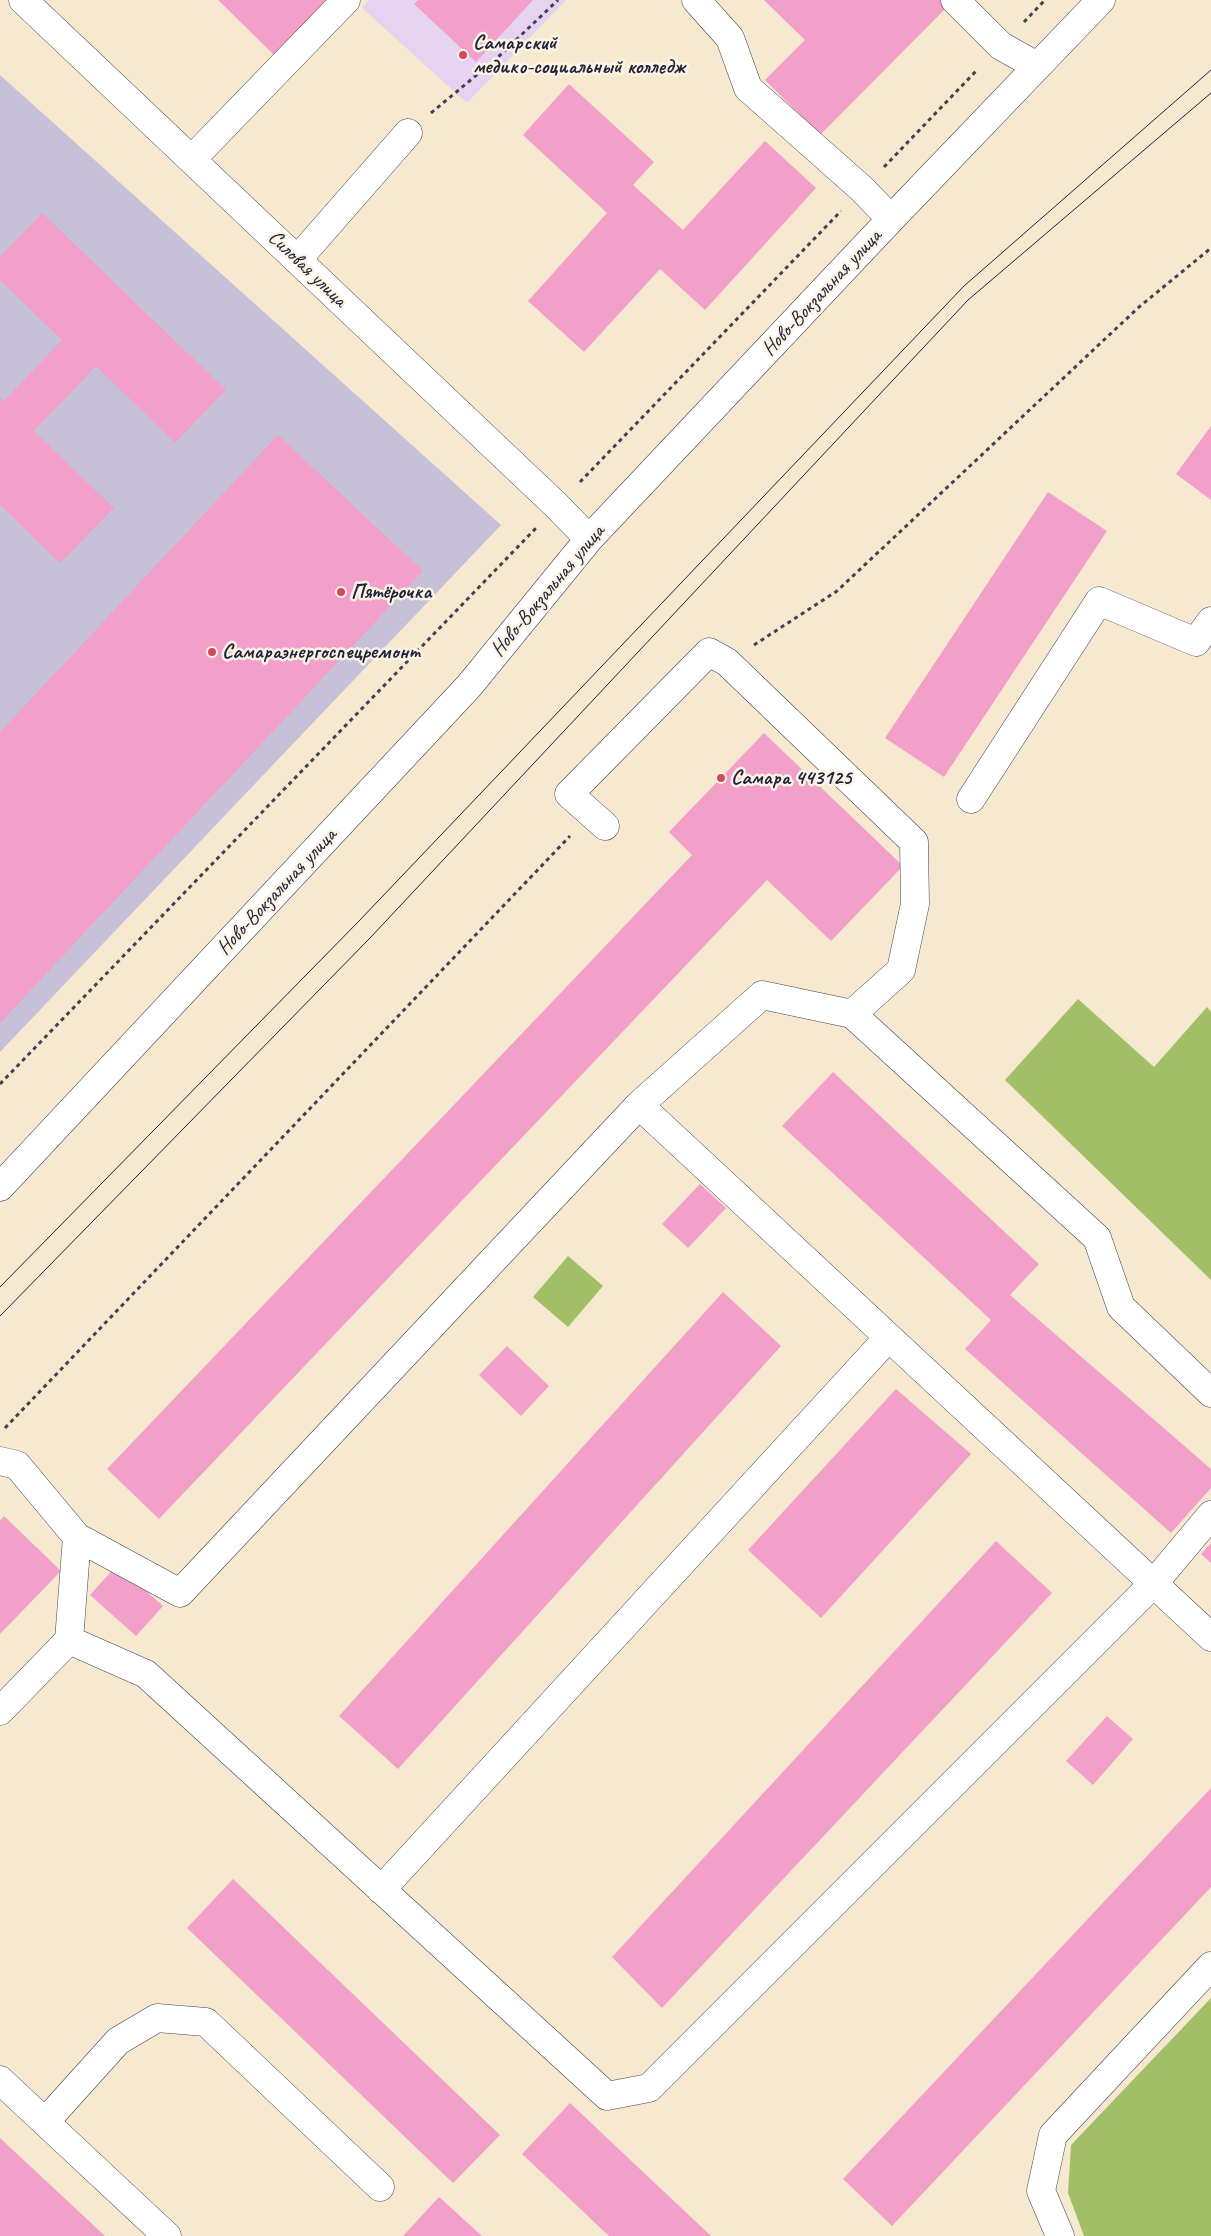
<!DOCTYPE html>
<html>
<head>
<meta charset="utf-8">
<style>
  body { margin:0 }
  canvas { display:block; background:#f7e8d0 }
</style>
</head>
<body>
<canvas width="1211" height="2236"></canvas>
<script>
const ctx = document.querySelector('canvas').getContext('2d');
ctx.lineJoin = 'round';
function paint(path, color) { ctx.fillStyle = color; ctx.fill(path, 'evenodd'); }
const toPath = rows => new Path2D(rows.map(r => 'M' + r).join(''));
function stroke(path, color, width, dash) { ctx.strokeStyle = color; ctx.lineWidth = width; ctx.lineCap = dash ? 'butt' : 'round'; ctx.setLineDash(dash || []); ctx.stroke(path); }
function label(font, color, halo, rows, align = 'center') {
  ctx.font = font + ' Caveat,sans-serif'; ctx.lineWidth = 5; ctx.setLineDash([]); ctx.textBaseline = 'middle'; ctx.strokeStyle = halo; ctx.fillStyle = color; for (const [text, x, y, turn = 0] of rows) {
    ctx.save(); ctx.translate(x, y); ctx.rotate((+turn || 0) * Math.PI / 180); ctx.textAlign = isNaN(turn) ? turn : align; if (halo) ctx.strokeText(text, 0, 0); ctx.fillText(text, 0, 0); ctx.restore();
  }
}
const built = toPath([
  [369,0,566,0,467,103,362,8]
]);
const industrial = toPath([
  [0,75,501,525,0,1052]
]);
const green = toPath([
  [1078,999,1154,1067,1207,1007,1211,1012,1211,1280,1005,1080],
  [568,1256,603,1286,568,1327,533,1297],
  [1211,1998,1211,2236,1084,2236,1068,2193,1071,2145]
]);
const building = toPath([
  [218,0,332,0,276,57],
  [418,0,533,0,476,62,414,4],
  [764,0,946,0,950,4,820,135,765,80,805,40],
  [569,84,654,162,633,185,683,230,765,141,816,188,705,310,660,269,584,352,528,301,607,213,523,135],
  [42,213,226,390,175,443,96,366,34,431,114,508,60,563,0,505,0,398,3,402,62,340,0,280,0,257],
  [1211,426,1211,500,1176,474],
  [278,435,423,571,0,1023,0,732],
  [1048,492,1107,531,944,777,885,738],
  [764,733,903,866,831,941,767,880,159,1519,107,1469,692,855,669,832],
  [833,1072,1039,1264,1010,1295,1211,1469,1211,1488,1171,1533,965,1349,991,1320,782,1126],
  [700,1184,726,1208,688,1248,662,1224],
  [723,1292,781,1346,398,1769,339,1716],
  [507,1346,549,1386,521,1416,479,1375],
  [896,1389,971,1454,821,1618,748,1550],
  [4,1516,61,1571,0,1634,0,1521],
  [996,1541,1052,1593,662,2008,612,1957],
  [1211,1543,1211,1563,1201,1554],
  [117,1565,163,1606,136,1636,90,1595],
  [1107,1716,1133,1739,1093,1785,1066,1761],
  [1211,1788,1211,1887,892,2226,843,2179],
  [233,1879,500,2135,453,2183,187,1928],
  [570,2103,711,2236,609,2236,522,2154],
  [0,2138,105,2236,0,2236],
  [439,2197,482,2236,403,2236]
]);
const path = toPath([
  [1024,22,1045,0],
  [431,113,496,59,558,0],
  [884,167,978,69],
  [580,482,841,211],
  [754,645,837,591,1139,307,1211,248],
  [0,1084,536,528],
  [5,1428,570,836]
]);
const minor = toPath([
  [23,0,557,506,589,539],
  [696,0,730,38,748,88,862,189,891,219],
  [955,0,1001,46,1037,66],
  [192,159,346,0],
  [297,260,408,133],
  [971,799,1099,601,1196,642,1211,621],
  [605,826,569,794,709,652,727,662,914,842,915,904,901,970,852,1014],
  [639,1105,762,995,852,1014,1097,1238,1121,1307,1211,1393],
  [0,1187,469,686,589,539,891,219,1101,0],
  [0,1461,17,1465,77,1537,180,1593,639,1105,1211,1637],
  [69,1640,146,1674,607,2096,649,2088,1154,1583,1211,1515],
  [0,1711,69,1640,77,1537],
  [381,1890,888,1338],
  [0,2080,167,2236],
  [45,2122,118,2041,157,2018,206,2022,380,2187],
  [1060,2236,1041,2191,1053,2135,1211,1966]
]);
const tram = toPath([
  [0,1287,359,921,964,286,1211,70],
  [0,1316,370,938,968,300,1211,93]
]);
const markers = [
  [463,55,5,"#d1495b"],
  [341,592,5,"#d1495b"],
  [212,652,5,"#d1495b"],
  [721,778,5,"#d1495b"]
];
const poiNames = [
  ["Самарский",473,43],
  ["медико-социальный колледж",473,67],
  ["Пятёрочка",351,592],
  ["Самараэнергоспецремонт",222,652],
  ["Самара 443125",731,778]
];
const streetNames = [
  ["Силовая улица",307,269,44],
  ["Ново-Вокзальная улица",822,293,-47],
  ["Ново-Вокзальная улица",548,591,-50],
  ["Ново-Вокзальная улица",277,892,-47]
];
paint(built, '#e5d3f1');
paint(industrial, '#c7c0d9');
paint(green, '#a1bf67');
paint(building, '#f2a0ca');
stroke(minor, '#424051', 29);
stroke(path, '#424051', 3, [4, 4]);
stroke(minor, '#fff', 28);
stroke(tram, '#22223b', 1);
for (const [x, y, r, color] of markers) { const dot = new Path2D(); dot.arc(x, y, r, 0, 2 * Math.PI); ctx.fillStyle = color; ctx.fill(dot); stroke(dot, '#fcf5e5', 2); }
label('bold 21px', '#22223b', '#fcf5e5', poiNames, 'left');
label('21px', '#22223b', '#fcf5e5', streetNames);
</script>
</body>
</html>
